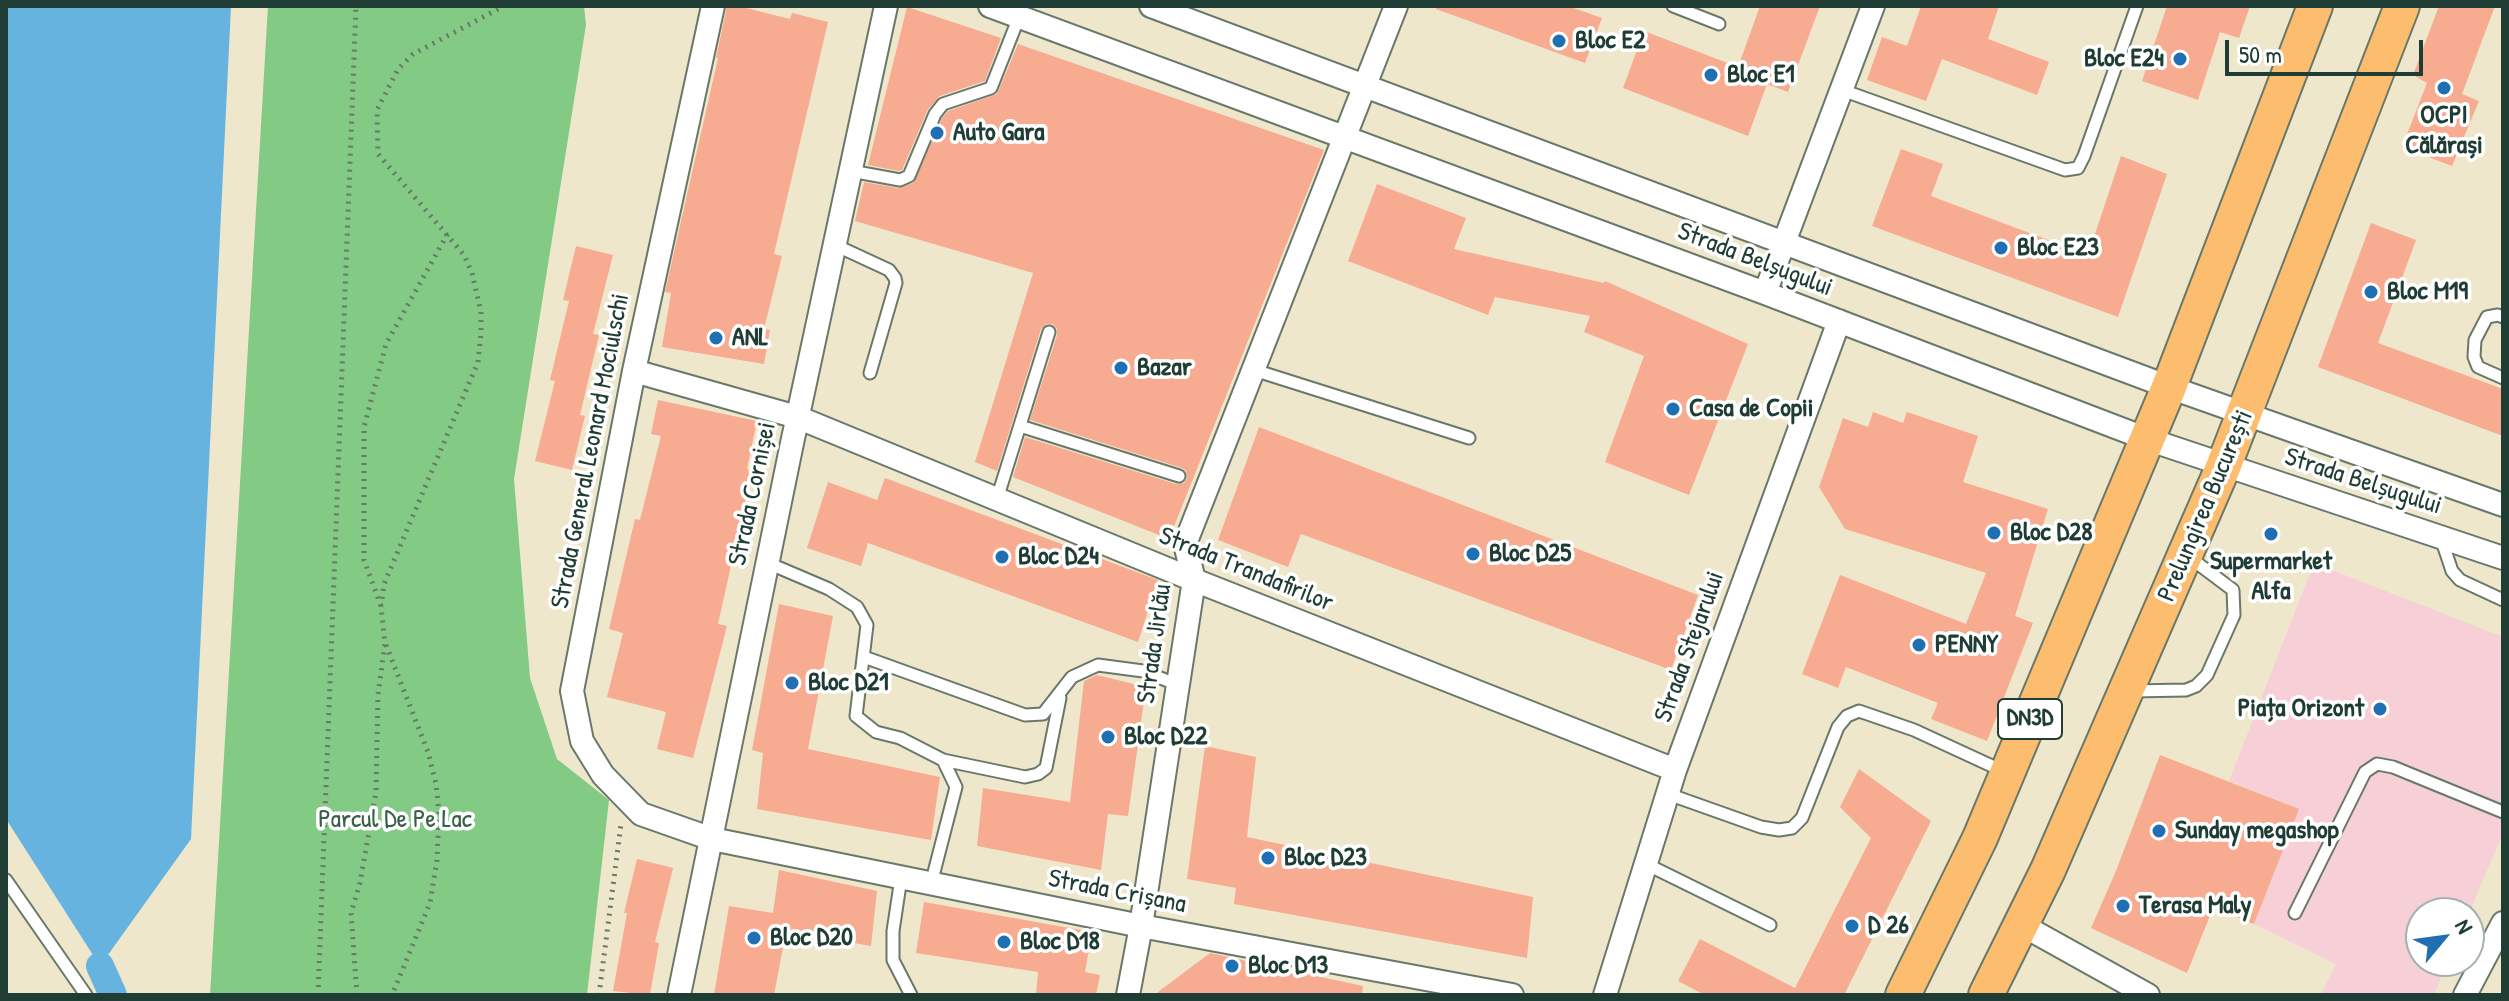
<!DOCTYPE html>
<html>
<head>
<meta charset="utf-8">
<style>
  body { margin:0 }
  #map { position:relative; width:2509px; height:1001px; overflow:hidden; background:#efe7cc; font-family:"Patrick Hand",sans-serif }
  canvas { display:block }
  .frame { position:absolute; inset:0; border:8px solid #1f3d34; pointer-events:none }
  .north { position:absolute; left:2405px; top:897px; width:80px; height:80px; box-sizing:border-box; background:#fff; border:2px solid #a5b1ae; border-radius:50%; rotate:61deg; font-size:22px; font-weight:700; line-height:32px; text-align:center; color:#1f3d34 }
  .north::after { content:''; display:block; margin:auto; width:28px; height:36px; background:#1f6fb2; clip-path:polygon(50% 0,100% 100%,50% 72%,0 100%) }
  .scale { position:absolute; left:2225px; top:40px; width:198px; height:36px; box-sizing:border-box; border:4px solid #1f3d34; border-top:0; padding-left:10px; font-size:24px; line-height:28px; white-space:nowrap; color:#1f3d34; -webkit-text-stroke:6px #fff; paint-order:stroke }
</style>
</head>
<body>
<div id="map">
<canvas width="2509" height="1001"></canvas>
<div class="frame"></div>
<div class="north">N</div>
<div class="scale">50 m</div>
</div>
<script>
const ctx = document.querySelector('canvas').getContext('2d');
ctx.lineJoin = 'round';
function paint(path, color) { ctx.fillStyle = color; ctx.fill(path, 'evenodd'); }
const toPath = rows => new Path2D(rows.map(r => 'M' + r).join(''));
function stroke(path, color, width, dash) { ctx.strokeStyle = color; ctx.lineWidth = width; ctx.lineCap = dash ? 'butt' : 'round'; ctx.setLineDash(dash || []); ctx.stroke(path); }
function label(font, color, halo, rows, align = 'center') {
  ctx.font = font + ' "Patrick Hand",sans-serif'; ctx.lineWidth = 7; ctx.setLineDash([]); ctx.textBaseline = 'middle'; ctx.strokeStyle = halo; ctx.fillStyle = color; for (const [text, x, y, turn = 0] of rows) {
    ctx.save(); ctx.translate(x, y); ctx.rotate((+turn || 0) * Math.PI / 180); ctx.textAlign = isNaN(turn) ? turn : align; if (halo) ctx.strokeText(text, 0, 0); ctx.fillText(text, 0, 0); ctx.restore();
  }
}
const built = toPath([
  [2314,563,2503,637,2503,833,2469,913,2421,913,2421,961,2448,961,2434,995,2321,995,2336,964,2254,924,2298,809,2229,781]
]);
const green = toPath([
  [268,6,584,6,586,25,514,479,530,678,557,759,609,800,587,995,210,995]
]);
const water = toPath([
  [6,6,231,6,191,839,100,966,6,819]
]);
const canal = toPath([
  [100,966,113,995]
]);
const building = toPath([
  [727,6,738,6,790,19,792,13,828,22,774,254,782,256,764,329,770,330,764,364,662,347,671,293,665,292,718,58,716,58],
  [1436,6,1568,6,1602,18,1585,63,1436,9],
  [1760,6,1820,6,1788,92,1767,84,1748,136,1623,88,1644,31,1738,67],
  [1921,6,1999,6,1988,39,2049,62,2037,95,1942,59,1926,101,1867,80,1882,37,1907,46],
  [2167,6,2250,6,2239,38,2220,32,2198,100,2142,81],
  [2439,6,2495,6,2462,94,2479,101,2452,166,2402,147,2427,83,2413,75],
  [907,7,1001,38,985,81,940,96,928,109,902,170,899,171,868,165],
  [1018,44,1324,150,1169,539,1013,477,1025,437,1176,484,1184,483,1187,478,1186,471,1182,468,1030,420,1057,335,1057,329,1052,324,1046,324,1041,329,997,471,975,462,1033,273,855,221,864,182,898,188,913,183,942,118,948,111,997,94],
  [1901,149,1943,164,1931,196,2088,255,2121,156,2167,174,2118,317,1872,226],
  [1377,184,1466,218,1454,249,1604,283,1605,281,1748,344,1689,495,1605,462,1644,356,1584,332,1590,316,1495,297,1488,315,1348,261],
  [2371,223,2416,240,2378,343,2503,389,2503,436,2318,367],
  [576,246,613,255,593,334,599,335,580,415,585,416,572,470,535,461,555,381,550,380,569,301,563,300],
  [658,400,757,421,747,469,752,471,718,624,727,626,693,758,657,749,666,712,607,697,623,633,609,629,635,519,640,520,661,436,651,434],
  [1873,412,1903,423,1907,412,1978,436,1963,482,2048,509,2015,616,2033,623,1987,741,1931,719,1938,703,1846,667,1838,688,1802,674,1840,575,1966,624,1986,573,1845,529,1819,487,1843,418,1868,427],
  [1259,427,1698,595,1671,670,1301,534,1288,567,1218,540],
  [885,478,1158,580,1138,642,868,543,861,566,807,548,828,482,877,500],
  [779,604,833,616,808,749,940,777,931,840,757,809,763,753,752,750],
  [1097,675,1146,687,1128,816,1108,814,1101,870,977,846,983,788,1070,802,1084,681],
  [1205,746,1256,757,1247,837,1533,897,1527,958,1234,904,1236,888,1187,879],
  [2160,755,2299,809,2254,924,2213,908,2187,973,2091,928,2116,871],
  [1859,769,1931,821,1844,995,1705,995,1678,981,1700,939,1795,988,1871,838,1840,807],
  [637,859,673,868,655,942,659,943,650,995,613,991,627,913,624,913],
  [779,870,877,891,871,946,786,931,774,995,714,995,729,906,773,913],
  [924,902,1092,932,1085,972,1100,975,1096,995,1036,995,1038,972,916,953],
  [1210,953,1363,986,1362,995,1154,995]
]);
const path = toPath([
  [381,606,364,560,364,427,386,344,448,233],
  [386,645,428,752,436,784,439,813,437,860,430,903,392,995],
  [318,995,356,6],
  [357,995,351,913,360,883,376,792,378,694,385,644,381,606,384,584,478,362,481,333,481,312,472,273,464,255,378,154,377,110,398,69,413,54,504,6],
  [599,995,621,824]
]);
const service = toPath([
  [1673,6,1719,24],
  [1842,90,2065,170,2078,168,2084,156,2137,6],
  [851,171,900,180,909,176,935,114,943,104,991,88,1019,17],
  [835,245,889,270,895,278,896,283,870,373],
  [2503,317,2498,315,2487,317,2475,340,2474,357,2478,367,2503,378],
  [1254,370,1469,438],
  [1020,426,1179,476],
  [997,499,1049,332],
  [2441,538,2452,571,2460,580,2503,600],
  [768,563,829,589,857,607,867,625,856,716,876,732,900,738,943,760,956,787,931,884],
  [864,657,1025,715,1043,714,1072,677,1098,665,1143,671,1178,685],
  [2132,691,2186,690,2196,686,2207,675,2234,615,2233,590,2189,557],
  [943,760,1025,777,1038,774,1046,768,1060,698],
  [1668,794,1761,827,1779,830,1792,828,1802,818,1838,727,1847,716,1859,711,1914,730,2005,772],
  [1646,864,1770,925],
  [901,878,893,931,893,960,911,995],
  [6,880,86,995],
  [2295,913,2365,772,2377,764,2393,767,2503,812]
]);
const minor = toPath([
  [713,6,634,371,572,691,582,741,603,775,641,814,712,839,1141,926,1512,995],
  [990,6,1765,293,2147,439,2503,558],
  [1151,6,2169,387,2503,505],
  [1765,293,1873,6],
  [634,371,797,417,1194,580,1675,770],
  [2022,925,2148,995],
  [679,995,791,448,886,6],
  [1128,995,1141,926,1194,580,1185,544,1396,6],
  [1605,995,1675,770,1839,321],
  [2465,995,2503,923]
]);
const primary = toPath([
  [1903,995,1980,838,2169,387,2315,6],
  [1986,995,2048,870,2224,465,2402,6]
]);
const markers = [
  [1559,41,8,"#1f6fb2"],
  [2180,59,8,"#1f6fb2"],
  [1711,75,8,"#1f6fb2"],
  [2444,88,8,"#1f6fb2"],
  [937,133,8,"#1f6fb2"],
  [2001,248,8,"#1f6fb2"],
  [2371,292,8,"#1f6fb2"],
  [716,338,8,"#1f6fb2"],
  [1121,368,8,"#1f6fb2"],
  [1673,409,8,"#1f6fb2"],
  [1994,533,8,"#1f6fb2"],
  [2271,534,8,"#1f6fb2"],
  [1473,554,8,"#1f6fb2"],
  [1002,557,8,"#1f6fb2"],
  [1919,645,8,"#1f6fb2"],
  [792,683,8,"#1f6fb2"],
  [2380,709,8,"#1f6fb2"],
  [1108,737,8,"#1f6fb2"],
  [2159,831,8,"#1f6fb2"],
  [1268,858,8,"#1f6fb2"],
  [2123,906,8,"#1f6fb2"],
  [1852,926,8,"#1f6fb2"],
  [754,938,8,"#1f6fb2"],
  [1004,942,8,"#1f6fb2"],
  [1232,966,8,"#1f6fb2"]
];
const shields = [
  [2030,719,64]
];
const shieldNames = [
  ["DN3D",2030,719]
];
const poiNames = [
  ["Bloc E2",1575,41],
  ["Bloc E24",2164,59,"right"],
  ["Bloc E1",1727,75],
  ["OCPI",2444,116,"center"],
  ["Călărași",2444,146,"center"],
  ["Auto Gara",953,133],
  ["Bloc E23",2017,248],
  ["Bloc M19",2387,292],
  ["ANL",732,338],
  ["Bazar",1137,368],
  ["Casa de Copii",1689,409],
  ["Bloc D28",2010,533],
  ["Bloc D25",1489,554],
  ["Bloc D24",1018,557],
  ["Supermarket",2271,562,"center"],
  ["Alfa",2271,592,"center"],
  ["PENNY",1935,645],
  ["Bloc D21",808,683],
  ["Piața Orizont",2364,709,"right"],
  ["Bloc D22",1124,737],
  ["Sunday megashop",2175,831],
  ["Bloc D23",1284,858],
  ["Terasa Maly",2139,906],
  ["D 26",1868,926],
  ["Bloc D20",770,938],
  ["Bloc D18",1020,942],
  ["Bloc D13",1248,966]
];
const streetNames = [
  ["Strada Belșugului",1755,260,21],
  ["Strada General Leonard Mociulschi",591,451,-79],
  ["Strada Belșugului",2363,482,18],
  ["Strada Cornișei",753,494,-78],
  ["Prelungirea București",2206,506,-67],
  ["Strada Trandafirilor",1246,570,22],
  ["Strada Jirlău",1155,644,-82],
  ["Strada Stejarului",1690,647,-70],
  ["Strada Crișana",1117,892,11]
];
const parkNames = [
  ["Parcul De Pe Lac",395,820]
];
paint(built, '#f6cfd7');
paint(green, '#83ca85');
paint(water, '#67b3e0');
stroke(canal, '#67b3e0', 28);
paint(building, '#f7ab91');
stroke(service, '#687869', 15);
stroke(minor, '#687869', 26);
stroke(primary, '#687869', 38);
stroke(path, '#687869', 5, [2, 6]);
stroke(service, '#fff', 11);
stroke(minor, '#fff', 22);
stroke(primary, '#fcbd6f', 34);
for (const [x, y, r, color] of markers) { const dot = new Path2D(); dot.arc(x, y, r, 0, 2 * Math.PI); ctx.fillStyle = color; ctx.fill(dot); stroke(dot, '#fff', 3); }
for (const [x, y, w] of shields) { const box = new Path2D(); box.roundRect(x - w / 2, y - 20, w, 40, 6); ctx.fillStyle = '#fff'; ctx.fill(box); stroke(box, '#1f3d34', 2); }
label('bold 24px', '#1f3d34', null, shieldNames);
label('bold 26px', '#1f3d34', '#fff', poiNames, 'left');
label('26px', '#1f3d34', '#fff', streetNames);
label('26px', '#386048', '#fff', parkNames);
</script>
</body>
</html>
